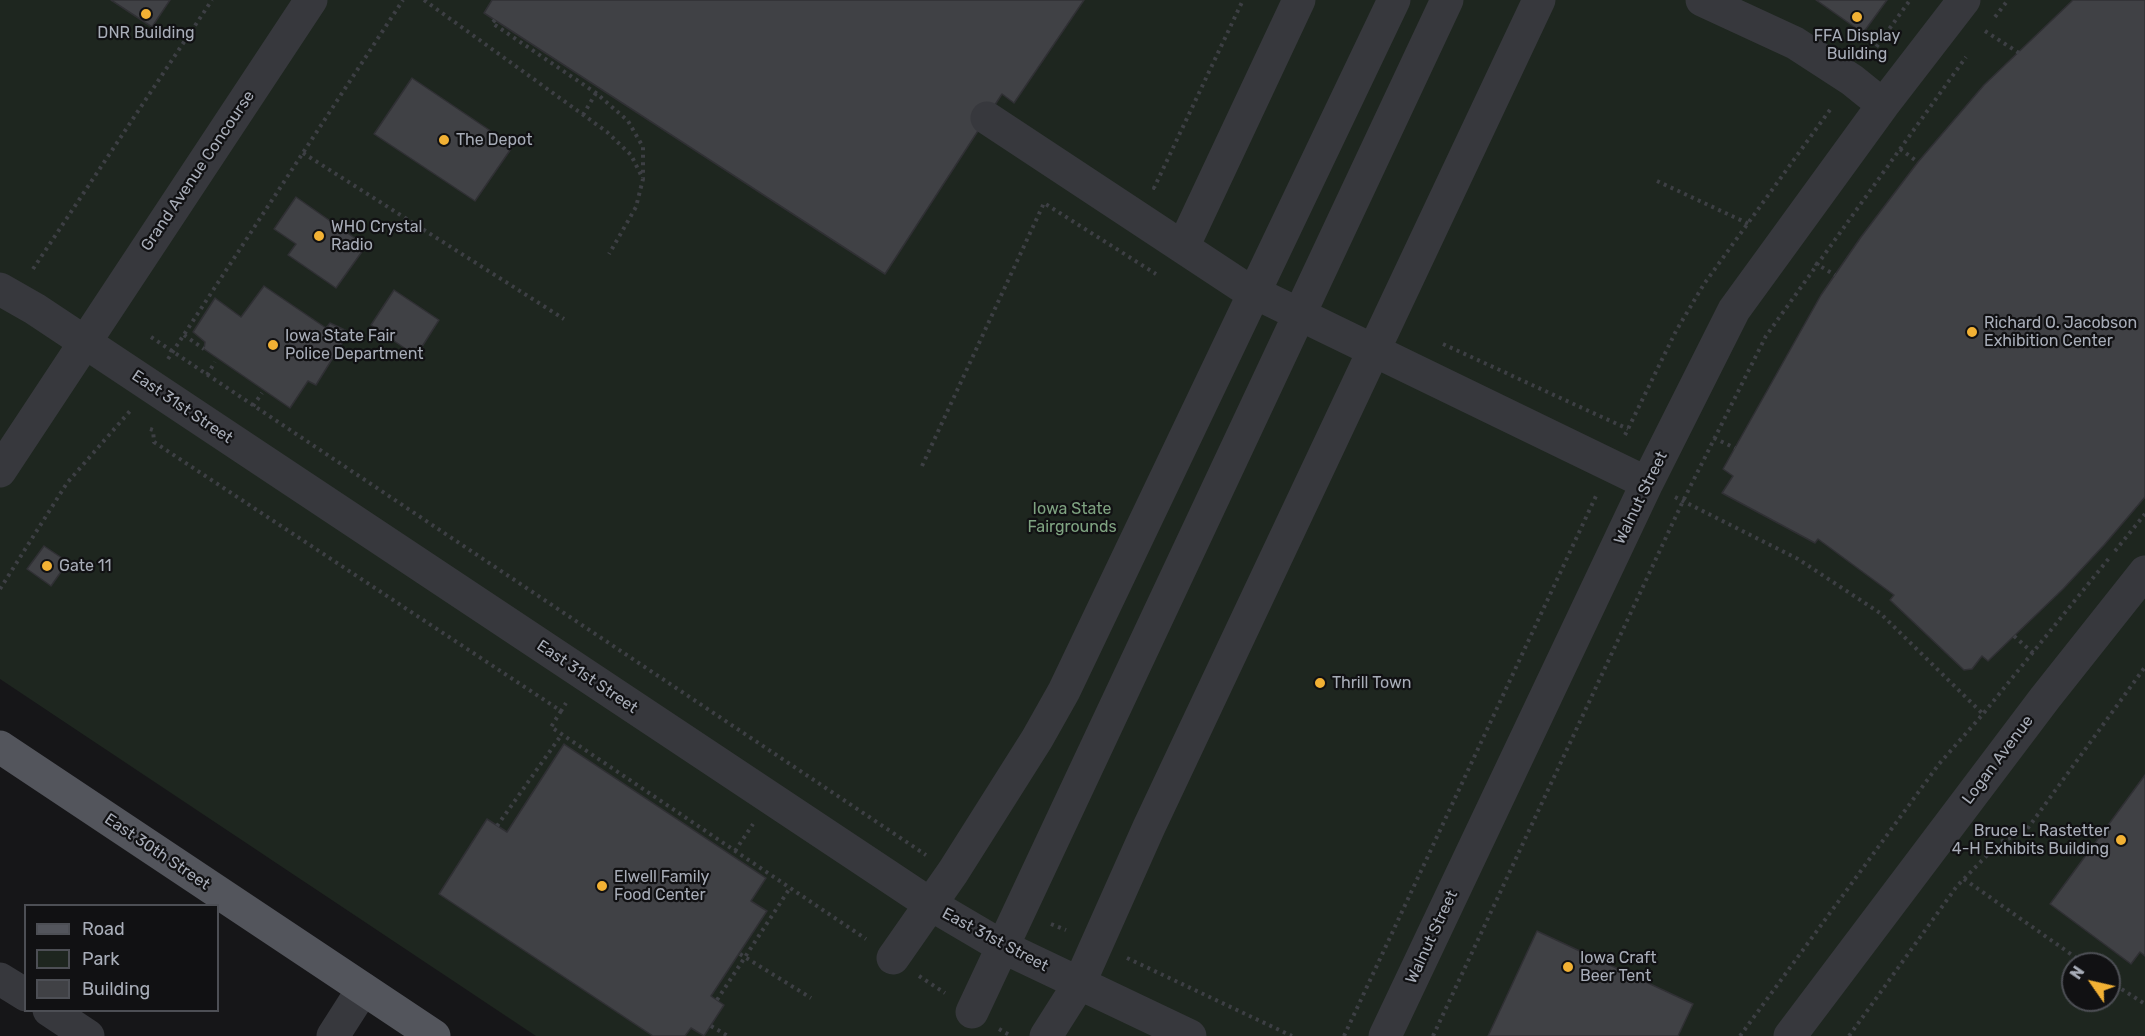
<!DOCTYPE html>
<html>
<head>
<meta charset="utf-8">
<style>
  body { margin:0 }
  #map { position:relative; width:2145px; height:1036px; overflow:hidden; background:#161618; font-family:Rubik,sans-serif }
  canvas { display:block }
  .legend { position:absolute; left:24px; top:904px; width:195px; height:108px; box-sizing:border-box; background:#111113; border:2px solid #4d4f55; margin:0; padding:8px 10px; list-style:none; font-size:18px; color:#a8adb8 }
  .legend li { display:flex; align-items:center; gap:12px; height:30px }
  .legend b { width:30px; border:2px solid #4d4f55 }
  .north { position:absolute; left:2061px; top:952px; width:60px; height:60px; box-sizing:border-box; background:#111113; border:2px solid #4d4f55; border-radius:50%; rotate:304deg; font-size:16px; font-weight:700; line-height:24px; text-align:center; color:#a8adb8 }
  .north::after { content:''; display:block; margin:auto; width:21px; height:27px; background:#f2b134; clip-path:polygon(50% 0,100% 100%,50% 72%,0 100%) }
</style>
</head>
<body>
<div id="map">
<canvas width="2145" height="1036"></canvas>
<ul class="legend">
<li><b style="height:8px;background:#53555c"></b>Road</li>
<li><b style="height:16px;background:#1e261f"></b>Park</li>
<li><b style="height:16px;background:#404145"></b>Building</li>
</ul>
<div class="north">N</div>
</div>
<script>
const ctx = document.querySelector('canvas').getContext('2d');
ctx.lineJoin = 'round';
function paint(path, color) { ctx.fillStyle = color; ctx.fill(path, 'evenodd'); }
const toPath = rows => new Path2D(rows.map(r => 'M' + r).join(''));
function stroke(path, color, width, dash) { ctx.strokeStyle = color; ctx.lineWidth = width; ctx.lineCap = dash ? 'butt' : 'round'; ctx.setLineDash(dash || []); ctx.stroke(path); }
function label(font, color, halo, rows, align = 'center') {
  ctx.font = font + ' Rubik,sans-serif'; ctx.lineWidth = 4.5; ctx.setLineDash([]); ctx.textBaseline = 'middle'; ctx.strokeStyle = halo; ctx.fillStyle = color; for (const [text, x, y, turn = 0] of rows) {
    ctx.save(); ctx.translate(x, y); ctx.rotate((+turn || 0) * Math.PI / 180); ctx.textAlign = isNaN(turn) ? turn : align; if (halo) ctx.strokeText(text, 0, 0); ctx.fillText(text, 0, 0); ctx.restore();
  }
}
const green = toPath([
  [0,0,2145,0,2145,1036,536,1036,0,679],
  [2073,964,2109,964,2109,1000,2073,1000]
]);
const building = toPath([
  [111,0,170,0,152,27,111,0],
  [492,0,1084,0,1014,103,1002,94,885,274,484,13,492,0],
  [1816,0,1887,0,1863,33,1816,0],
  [2073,0,2145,0,2145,497,2104,545,2063,589,1988,661,1982,656,1972,669,1964,670,1890,600,1894,595,1818,539,1815,543,1722,493,1733,476,1723,469,1821,295,1861,237,1918,162,1984,85,2073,0],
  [412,78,513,146,475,201,374,134,412,78],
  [296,197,366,246,336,288,288,255,296,244,274,229,296,197],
  [264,286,326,328,330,323,349,332,316,385,308,381,290,408,204,349,205,342,193,332,215,298,241,317,264,286],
  [394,290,439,320,416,356,371,325,394,290],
  [44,546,68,562,51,586,27,569,44,546],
  [564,744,766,878,751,901,767,911,711,996,724,1005,704,1036,691,1028,685,1036,653,1036,439,894,487,819,507,832,564,744],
  [2145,775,2145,956,2140,952,2131,964,2050,904,2145,775],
  [1537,931,1693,1004,1678,1036,1488,1036,1537,931]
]);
const path = toPath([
  [424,0,607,132,631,155,643,179,636,207,609,254],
  [1995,17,2008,0],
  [495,20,492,23,596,93,628,121,643,147,643,178],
  [1985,31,2019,53],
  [1872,53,1910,0],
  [583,115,596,93],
  [1900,149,1918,162],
  [303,153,564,319],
  [1657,181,1749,224],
  [1155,188,1154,188,1243,0],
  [1815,263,1835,275],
  [33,269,212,0],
  [184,335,204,349],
  [151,337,926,855],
  [1443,344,1628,429],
  [168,359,403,0],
  [207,375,215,362],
  [253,406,262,393],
  [150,429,153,430,154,442,561,711,566,703],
  [1625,435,1676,331,1704,284,1832,107],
  [1714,438,1735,448],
  [922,466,1044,203,1156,274],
  [1675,497,1798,559,1880,613,1983,714],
  [2115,551,2145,514],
  [0,589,67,483,130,411],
  [2014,636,2033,653],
  [561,711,551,727,866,939],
  [497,826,562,734],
  [735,851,753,824],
  [1964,879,2085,964],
  [1051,924,1066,930],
  [740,954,811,998],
  [1127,958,1292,1036],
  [919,976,945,993],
  [2109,981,2145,1004],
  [717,1000,790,888],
  [711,1026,728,1036],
  [999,1029,1011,1036],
  [1344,1036,1596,496],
  [1433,1036,1683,501,1766,336,1966,57],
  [1740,1036,1939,764,1983,714,2110,557],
  [1849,1036,1957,886,2000,842,2025,832,2145,667]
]);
const minor = toPath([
  [1702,0,1795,43,1852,80,1883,105],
  [987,118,1243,287,1647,483],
  [1183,247,1299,0],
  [0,289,35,309,930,904,1003,947,1190,1036],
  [0,471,311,0],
  [893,958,953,872,1037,739,1064,691,1394,0],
  [0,979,26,995],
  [49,1010,88,1036],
  [972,1012,1447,0],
  [333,1036,363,989],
  [1046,1036,1079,984,1149,827,1539,0],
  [1385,1036,1647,483,1734,310,1883,105,1964,0],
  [1790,1036,2045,698,2145,572]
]);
const major = toPath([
  [0,747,434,1036]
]);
const markers = [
  [146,14,6,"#f2b134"],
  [1857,17,6,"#f2b134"],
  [444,140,6,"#f2b134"],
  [319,236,6,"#f2b134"],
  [1972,332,6,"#f2b134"],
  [273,345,6,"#f2b134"],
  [47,566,6,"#f2b134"],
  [1320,683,6,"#f2b134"],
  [2121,840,6,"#f2b134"],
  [602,886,6,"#f2b134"],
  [1568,967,6,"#f2b134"]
];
const poiNames = [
  ["DNR Building",146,33,"center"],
  ["FFA Display",1857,36,"center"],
  ["Building",1857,54,"center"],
  ["The Depot",456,140],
  ["WHO Crystal",331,227],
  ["Radio",331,245],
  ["Richard O. Jacobson",1984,323],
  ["Exhibition Center",1984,341],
  ["Iowa State Fair",285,336],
  ["Police Department",285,354],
  ["Gate 11",59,566],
  ["Thrill Town",1332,683],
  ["Bruce L. Rastetter",2109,831,"right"],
  ["4-H Exhibits Building",2109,849,"right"],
  ["Elwell Family",614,877],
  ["Food Center",614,895],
  ["Iowa Craft",1580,958],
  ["Beer Tent",1580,976]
];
const streetNames = [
  ["Grand Avenue Concourse",198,171,-56],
  ["East 31st Street",182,407,34],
  ["Walnut Street",1641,498,-64],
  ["East 31st Street",587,677,34],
  ["Logan Avenue",1998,760,-53],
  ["East 30th Street",157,852,34],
  ["Walnut Street",1432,937,-65],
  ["East 31st Street",995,940,28]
];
const parkNames = [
  ["Iowa State",1072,509],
  ["Fairgrounds",1072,527]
];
paint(green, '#1e261f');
paint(building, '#404145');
stroke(building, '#303034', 1.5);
stroke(path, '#3d3f44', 4, [3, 4.5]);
stroke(minor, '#37383d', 33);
stroke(major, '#53555c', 33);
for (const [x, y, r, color] of markers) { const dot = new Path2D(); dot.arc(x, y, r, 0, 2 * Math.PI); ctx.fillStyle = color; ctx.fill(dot); stroke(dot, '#111113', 2); }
label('16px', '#a8adb8', '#111113', poiNames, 'left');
label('16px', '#a8adb8', '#111113', streetNames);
label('16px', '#7fa381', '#111113', parkNames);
</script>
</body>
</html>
